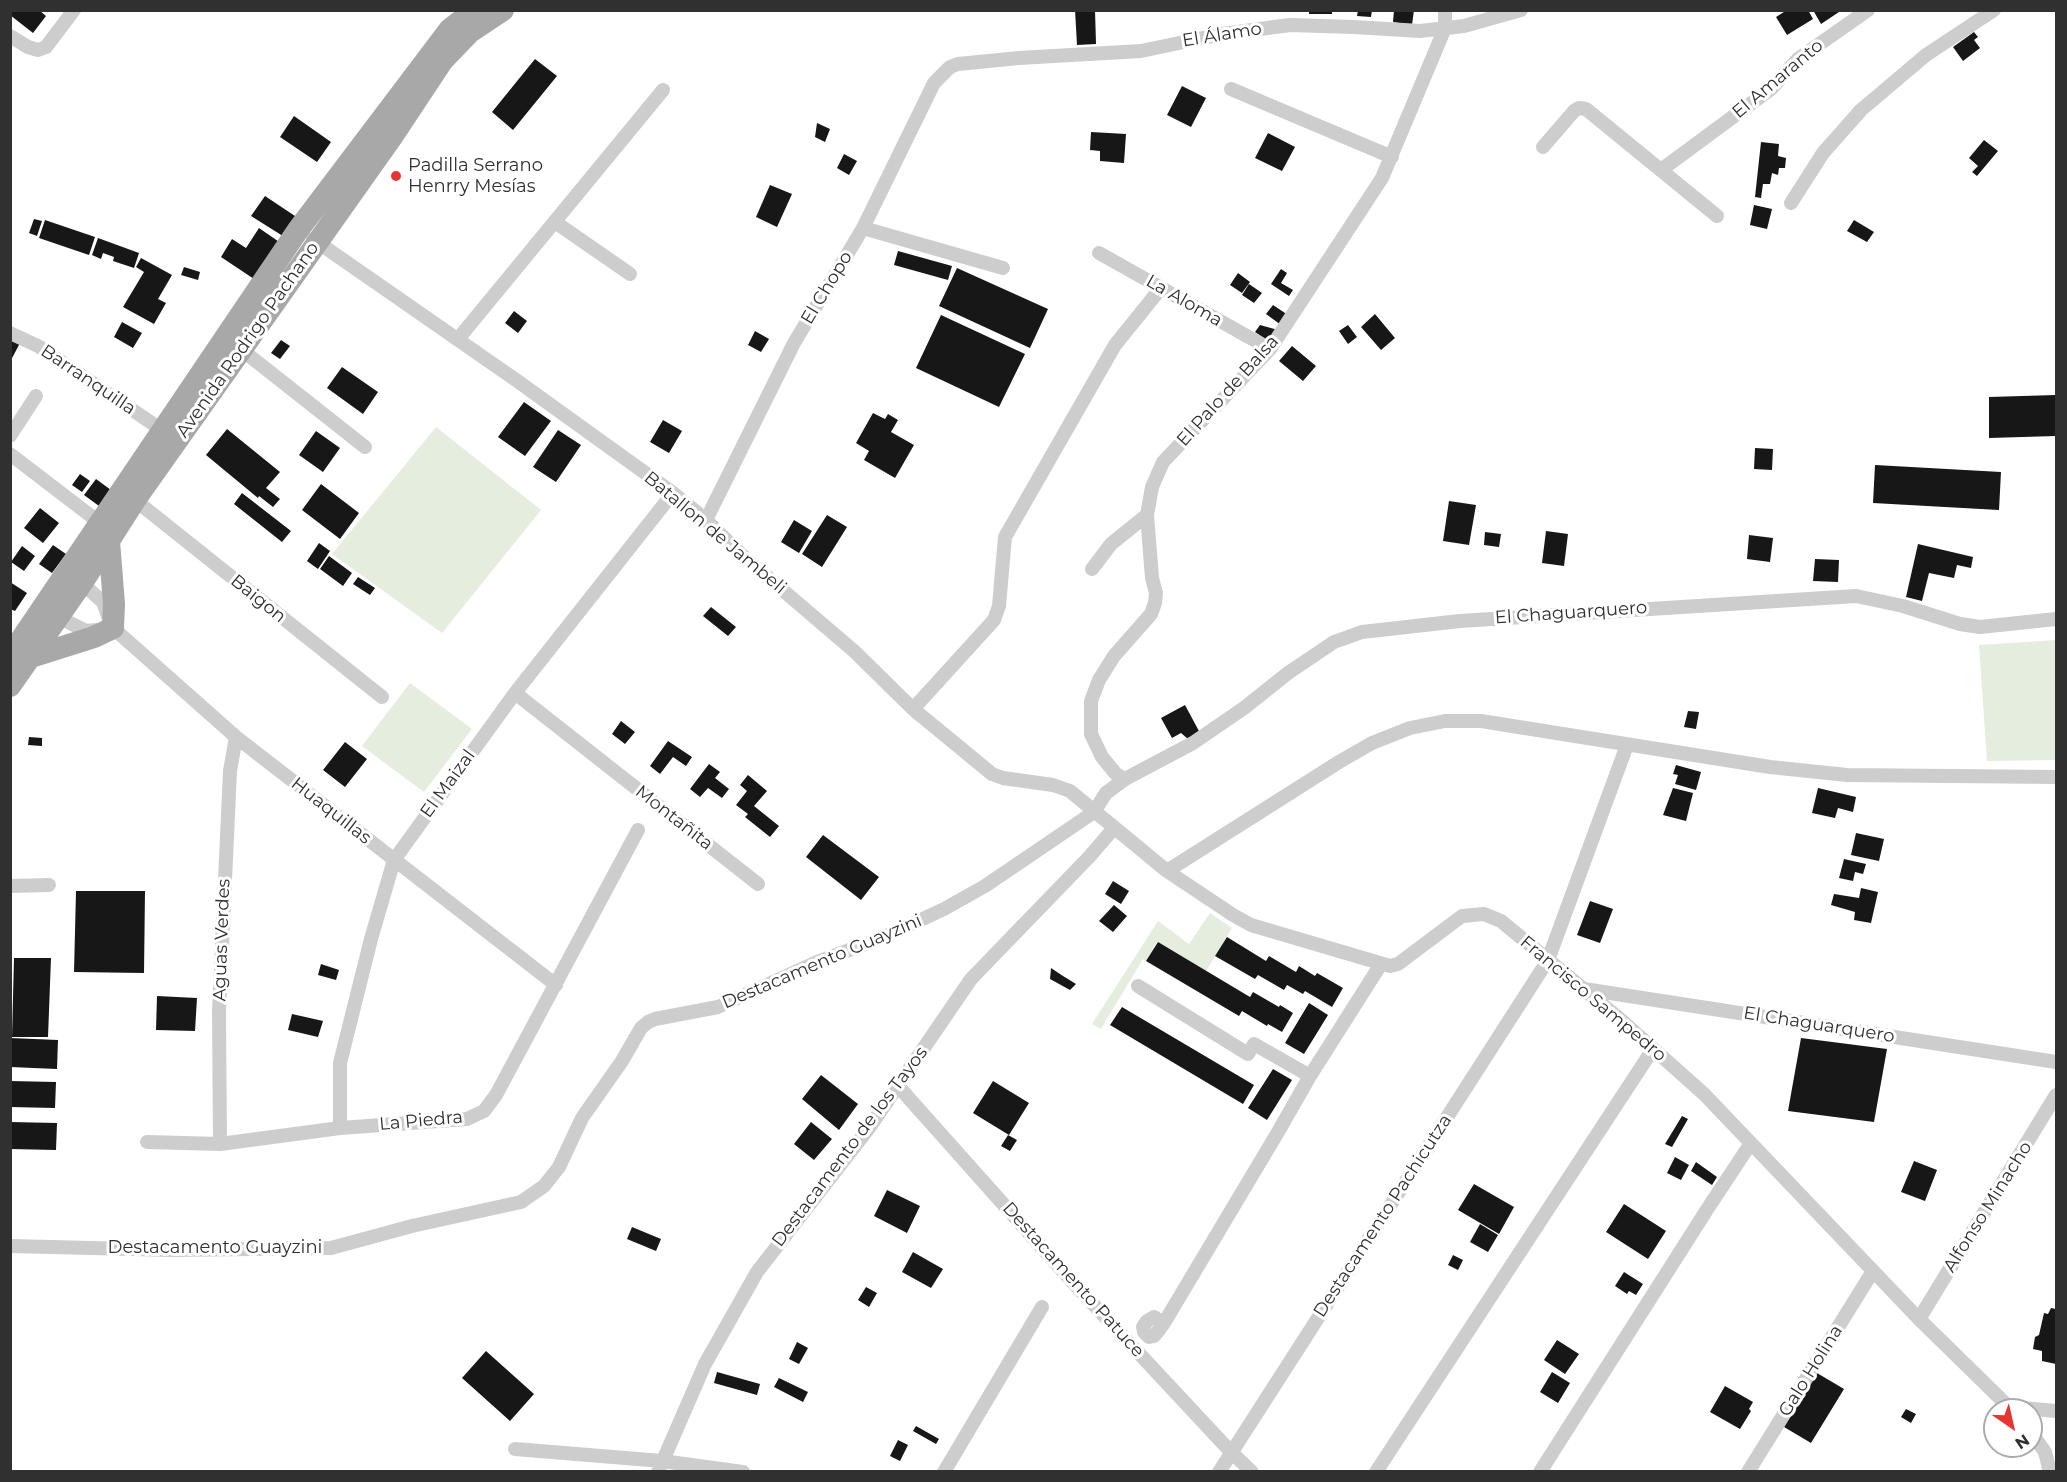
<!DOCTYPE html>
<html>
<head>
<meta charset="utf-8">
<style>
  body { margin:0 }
  #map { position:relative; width:2067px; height:1482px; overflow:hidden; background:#fff; font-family:Montserrat,sans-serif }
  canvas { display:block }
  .frame { position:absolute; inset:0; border:12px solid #303030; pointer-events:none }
  .north { position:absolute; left:1983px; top:1398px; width:60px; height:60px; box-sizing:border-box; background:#fff; border:2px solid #acacac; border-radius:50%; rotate:146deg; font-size:16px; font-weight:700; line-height:24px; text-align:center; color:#303030 }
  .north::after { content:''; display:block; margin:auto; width:21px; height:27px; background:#e93531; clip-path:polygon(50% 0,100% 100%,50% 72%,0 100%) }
</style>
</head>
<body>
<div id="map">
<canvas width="2067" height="1482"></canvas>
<div class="frame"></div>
<div class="north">N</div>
</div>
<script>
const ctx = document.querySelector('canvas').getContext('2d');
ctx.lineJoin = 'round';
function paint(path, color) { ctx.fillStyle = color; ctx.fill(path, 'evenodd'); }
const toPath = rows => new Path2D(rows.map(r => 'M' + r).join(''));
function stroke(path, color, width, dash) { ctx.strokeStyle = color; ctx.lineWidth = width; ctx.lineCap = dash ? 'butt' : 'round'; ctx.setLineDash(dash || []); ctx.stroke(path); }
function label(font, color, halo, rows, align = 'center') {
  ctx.font = font + ' Montserrat,sans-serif'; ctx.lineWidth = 6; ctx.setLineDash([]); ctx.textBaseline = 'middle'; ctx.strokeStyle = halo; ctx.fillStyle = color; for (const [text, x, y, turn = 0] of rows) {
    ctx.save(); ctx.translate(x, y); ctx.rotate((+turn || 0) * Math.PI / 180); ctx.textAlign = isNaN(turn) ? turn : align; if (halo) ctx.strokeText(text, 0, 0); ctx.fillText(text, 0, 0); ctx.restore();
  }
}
const green = toPath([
  [436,427,541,510,442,633,332,554],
  [2056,640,2056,760,1987,761,1979,645],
  [410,683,472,729,424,792,362,746],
  [1210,913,1232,928,1206,971,1157,942,1146,961,1143,959,1101,1029,1092,1024,1158,921,1189,944]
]);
const building = toPath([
  [10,10,39,10,46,16,33,33,10,15],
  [1075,10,1095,10,1096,44,1077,45],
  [1309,10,1332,10,1332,14,1309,14],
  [1358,10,1372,10,1371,17,1357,16],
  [1394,10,1414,10,1412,25,1393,22],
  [1787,10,1808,10,1813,19,1787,35,1776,17],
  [1813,10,1842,10,1821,24],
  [1974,32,1978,37,1974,40,1980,48,1963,61,1953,47],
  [535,59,557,76,513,130,492,112],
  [1182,86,1206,98,1191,127,1167,115],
  [294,116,331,142,317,162,280,137],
  [817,123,830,129,825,142,815,137],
  [1091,132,1126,134,1124,163,1100,161,1100,151,1090,150],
  [1268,133,1295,147,1282,171,1255,158],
  [1984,140,1998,151,1977,176,1972,172,1978,166,1969,158],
  [1761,142,1779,144,1778,156,1786,158,1785,168,1779,168,1778,175,1772,173,1770,184,1763,184,1761,198,1755,197],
  [844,154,857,161,849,175,837,168],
  [770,185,792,194,777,227,756,217],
  [265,196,298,218,286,238,251,216],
  [1754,205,1772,209,1767,229,1750,225],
  [34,219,42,221,37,236,29,233],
  [45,220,95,237,89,255,39,238],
  [1854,220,1874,232,1867,242,1847,231],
  [259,228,285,246,260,283,221,257,232,239,246,248],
  [98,238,139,253,134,268,113,261,114,257,103,253,101,259,92,255],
  [898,251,952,266,948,280,894,265],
  [141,258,172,275,158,299,166,303,154,324,123,307,144,272,136,267],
  [184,267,200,272,198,280,181,275],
  [957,268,1048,309,1030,348,939,306],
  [1281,269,1287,273,1281,283,1293,290,1289,296,1271,284],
  [1238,273,1250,282,1242,293,1230,285],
  [1249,284,1262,293,1254,303,1242,295],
  [1273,305,1288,315,1281,325,1266,314],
  [514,311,527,321,518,333,505,323],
  [1375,314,1395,338,1381,350,1361,327],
  [941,315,1025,354,999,407,916,368],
  [122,322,142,333,133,348,114,337],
  [1260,325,1278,330,1270,342,1255,332],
  [1348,325,1357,337,1348,344,1339,331],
  [755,331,769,339,761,352,748,345],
  [10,338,20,343,10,362],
  [281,340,290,346,280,359,271,353],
  [1292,346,1316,366,1303,381,1279,361],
  [342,367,378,392,363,414,327,388],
  [2056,395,2056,436,1989,438,1989,397],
  [524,402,551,421,525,456,498,437],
  [873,413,885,419,888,414,898,420,891,432,914,445,895,478,864,460,869,451,856,443],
  [663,420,682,431,669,453,650,442],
  [227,429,280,472,266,488,280,499,273,507,259,496,258,498,206,455],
  [558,430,581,445,556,482,533,467],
  [316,431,340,448,323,472,299,455],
  [1755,448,1773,449,1772,470,1754,469],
  [1875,465,2001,472,1999,510,1873,503],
  [80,474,90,481,82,492,72,485],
  [96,479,111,490,99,506,84,495],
  [321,484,359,513,340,539,302,510],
  [242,493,291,531,282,542,234,504],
  [1449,501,1476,505,1469,545,1443,541],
  [40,508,59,523,43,543,24,528],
  [827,515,847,527,822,567,802,554],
  [794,520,812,531,799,553,781,542],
  [1546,531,1568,534,1564,566,1542,563],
  [1485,532,1501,534,1499,547,1484,545],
  [1749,535,1773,538,1770,562,1747,559],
  [319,543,330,551,318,569,307,561],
  [1918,544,1973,557,1971,568,1957,565,1954,578,1929,573,1922,601,1906,597],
  [53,545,66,554,52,573,39,564],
  [22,546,35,556,24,571,11,562],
  [329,556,352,573,343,586,320,569],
  [1815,559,1839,560,1838,582,1813,581],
  [358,577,375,588,370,595,353,584],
  [10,582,27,593,15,611,10,609],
  [711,607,736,627,728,636,703,616],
  [1185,705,1200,733,1188,739,1181,733,1172,738,1161,718],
  [1688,711,1699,712,1696,729,1684,727],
  [621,721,635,732,625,744,612,734],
  [29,737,42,738,42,746,28,745],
  [668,741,692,757,686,766,673,757,660,774,650,766],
  [345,742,367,759,345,787,323,770],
  [709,764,720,772,715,778,729,789,722,798,708,788,700,797,690,789],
  [1676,765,1701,772,1696,790,1675,784,1678,775,1673,774],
  [748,775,767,791,754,806,779,826,770,837,745,817,748,814,736,805,747,791,740,785],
  [1673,788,1693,793,1686,821,1663,815],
  [1818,788,1856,797,1853,812,1838,808,1835,818,1812,813],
  [1856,833,1884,839,1879,861,1851,855],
  [823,835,879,877,861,900,806,857],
  [1844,859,1866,864,1863,874,1855,872,1853,881,1839,878],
  [1113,881,1129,891,1121,904,1105,894],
  [1861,888,1878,892,1871,923,1854,920,1855,912,1831,905,1834,894,1859,898],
  [76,891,145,891,144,973,74,972],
  [1590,901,1613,909,1600,943,1577,935],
  [1114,905,1127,916,1113,932,1099,921],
  [1227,937,1266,961,1269,956,1296,972,1299,966,1315,976,1317,973,1343,988,1332,1007,1305,991,1303,994,1287,985,1284,990,1258,975,1255,979,1215,956],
  [1158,942,1250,997,1253,992,1279,1007,1280,1005,1293,1013,1282,1032,1268,1024,1267,1026,1242,1011,1239,1016,1146,961],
  [14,958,51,958,48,1037,12,1037],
  [321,964,339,970,336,980,318,975],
  [1051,968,1063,976,1076,984,1070,990,1050,979],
  [157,996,197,998,195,1031,156,1030],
  [1309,1003,1328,1015,1304,1054,1285,1043],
  [1122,1007,1254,1085,1243,1104,1110,1025],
  [292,1014,323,1021,318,1037,288,1030],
  [10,1038,58,1040,57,1069,10,1067],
  [1801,1038,1887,1049,1874,1122,1788,1111],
  [1273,1069,1292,1080,1267,1120,1248,1108],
  [821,1075,858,1104,839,1130,802,1099],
  [10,1081,56,1082,55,1108,10,1107],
  [993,1081,1029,1103,1009,1135,973,1113],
  [1682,1116,1688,1119,1672,1147,1665,1144],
  [10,1122,57,1123,56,1150,10,1149],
  [811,1122,832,1139,814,1160,794,1144],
  [1008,1135,1017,1140,1010,1151,1001,1146],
  [1675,1157,1689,1165,1681,1180,1667,1173],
  [1914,1161,1937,1170,1925,1201,1901,1192],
  [1696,1162,1717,1177,1712,1185,1691,1171],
  [1474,1184,1514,1207,1499,1234,1458,1210],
  [887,1190,920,1206,907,1233,874,1216],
  [1624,1204,1666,1231,1648,1259,1606,1232],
  [1480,1224,1498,1235,1488,1252,1470,1242],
  [632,1227,661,1239,656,1251,627,1239],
  [913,1252,943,1269,931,1288,902,1272],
  [1453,1255,1463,1260,1458,1270,1448,1265],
  [1624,1272,1643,1284,1636,1295,1629,1291,1627,1294,1615,1286],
  [866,1287,877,1293,869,1307,858,1300],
  [2051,1308,2056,1309,2056,1364,2042,1361,2042,1351,2033,1349,2035,1337,2039,1335,2044,1313,2048,1314],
  [1557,1340,1579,1354,1565,1374,1544,1360],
  [797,1342,808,1348,799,1364,789,1359],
  [486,1351,534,1394,510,1421,462,1378],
  [717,1372,760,1384,757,1395,714,1383],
  [1552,1372,1570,1383,1558,1403,1540,1392],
  [1817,1373,1844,1389,1811,1443,1784,1427],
  [779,1378,808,1392,803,1402,774,1387],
  [1725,1386,1753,1402,1749,1409,1751,1411,1740,1429,1710,1412],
  [1906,1409,1916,1414,1911,1423,1901,1417],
  [916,1426,939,1439,936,1444,913,1431],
  [898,1440,908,1445,900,1461,890,1456]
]);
const minor = toPath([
  [10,36,28,47,38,50,46,47,74,10],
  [1231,89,1392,157],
  [1543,147,1574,111,1579,108,1586,109,1717,216],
  [1661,170,1772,88,1798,59,1868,10],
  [1791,203,1823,153,1861,110,1926,55,1994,10],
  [555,222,630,274],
  [863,228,1003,268],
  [313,239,516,380,673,493,706,520,745,558,854,651,913,709,992,774,1003,778,1053,785,1070,791,1167,871,1233,915,1251,925,1390,966,1398,964,1462,916,1484,914,1501,921,1621,1020,1704,1094,1919,1319,2012,1410],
  [1099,253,1270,349],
  [10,333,38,346,162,430],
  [458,339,663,90],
  [242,350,365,447],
  [10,436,36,396],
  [10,454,100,523],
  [135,500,382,697],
  [706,520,794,343,863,228,934,83,950,67,958,64,1019,58,1141,51,1222,34,1290,25,1354,27,1420,31,1464,26,1521,10],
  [1092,569,1111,544,1147,515],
  [77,579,103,602,109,619],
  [52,614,86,631,97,630],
  [113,628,236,737,556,985],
  [515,693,758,884],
  [913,709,994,620,999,606,1005,537,1115,345,1161,288],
  [1125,779,1116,774,1102,757,1091,734,1091,701,1099,680,1114,656,1151,614,1155,603,1156,593,1152,578,1147,515,1152,487,1163,462,1270,349,1382,178,1445,28,1445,10],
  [1167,871,1339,762,1372,743,1410,728,1445,721,1481,721,1770,767,1847,775,2056,777],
  [10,886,49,885],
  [1138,986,1248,1054,1254,1044,1310,1076],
  [1584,989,2056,1062],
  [898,1086,1078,1288,1231,1452,1252,1472],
  [340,1128,340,1063,371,939,394,860,515,693,673,493],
  [147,1142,220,1144,340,1128,467,1119,484,1111,496,1095,638,830],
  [220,1144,219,1012,230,771,236,737],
  [10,1246,172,1250,331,1248,412,1226,521,1202,544,1186,559,1167,582,1118,622,1061,641,1028,648,1022,655,1019,718,1007,817,962,884,937,944,909,985,886,1094,812,1106,793,1125,779,1193,743,1244,708,1288,673,1334,642,1362,632,1460,621,1856,596,1903,606,1960,624,1980,627,2056,619],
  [1919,1319,2056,1095],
  [1164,1323,1154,1317,1147,1321,1143,1327,1144,1332,1149,1337,1154,1336,1159,1330,1164,1323,1278,1132,1310,1076,1381,964],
  [2010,1407,2056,1411],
  [2031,1432,2045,1452,2050,1472],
  [515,1449,662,1461,743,1472],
  [658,1472,705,1364,757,1272,869,1128,971,979,1090,856,1114,828],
  [944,1472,1042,1307],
  [1219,1472,1548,960,1627,745],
  [1376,1472,1653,1049],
  [1540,1472,1708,1208,1751,1143],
  [1748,1472,1873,1271]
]);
const primary = toPath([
  [10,656,298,230,450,29,475,10],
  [31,657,94,637,113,628,114,604,109,541],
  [10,686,82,583,135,500,392,137,443,60,470,32,503,10]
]);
const markers = [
  [396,176,6,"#e93531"]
];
const streetNames = [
  ["El Álamo",1222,35,-9],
  ["El Amaranto",1778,79,-40],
  ["El Chopo",827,288,-59],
  ["La Aloma",1184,301,30],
  ["Avenida Rodrigo Pachano",248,340,-55],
  ["Barranquilla",88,380,34],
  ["El Palo de Balsa",1228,391,-48],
  ["Batallon de Jambeli",715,533,40],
  ["Baigon",258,599,39],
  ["El Chaguarquero",1571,613,-4],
  ["El Maizal",448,784,-54],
  ["Huaquillas",331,811,38],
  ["Montañita",674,818,38],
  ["Aguas Verdes",222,940,-88],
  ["Destacamento Guayzini",822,962,-23],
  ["Francisco Sampedro",1593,999,40],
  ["El Chaguarquero",1819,1025,9],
  ["La Piedra",421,1121,-5],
  ["Destacamento de los Tayos",850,1147,-53],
  ["Alfonso Minacho",1988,1207,-58],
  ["Destacamento Pachicutza",1383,1216,-57],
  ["Destacamento Guayzini",215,1248],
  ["Destacamento Patuce",1073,1280,48],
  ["Galo Holina",1811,1371,-58]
];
const poiNames = [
  ["Padilla Serrano",408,166],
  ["Henrry Mesías",408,187]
];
paint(green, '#e5edde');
paint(building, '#171717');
stroke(minor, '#cdcdcd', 14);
stroke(primary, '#a8a8a8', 22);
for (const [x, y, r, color] of markers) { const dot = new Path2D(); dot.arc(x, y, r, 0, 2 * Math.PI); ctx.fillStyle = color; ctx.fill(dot); stroke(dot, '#fff', 2); }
label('18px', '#303030', '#fff', streetNames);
label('18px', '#303030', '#fff', poiNames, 'left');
</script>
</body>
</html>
